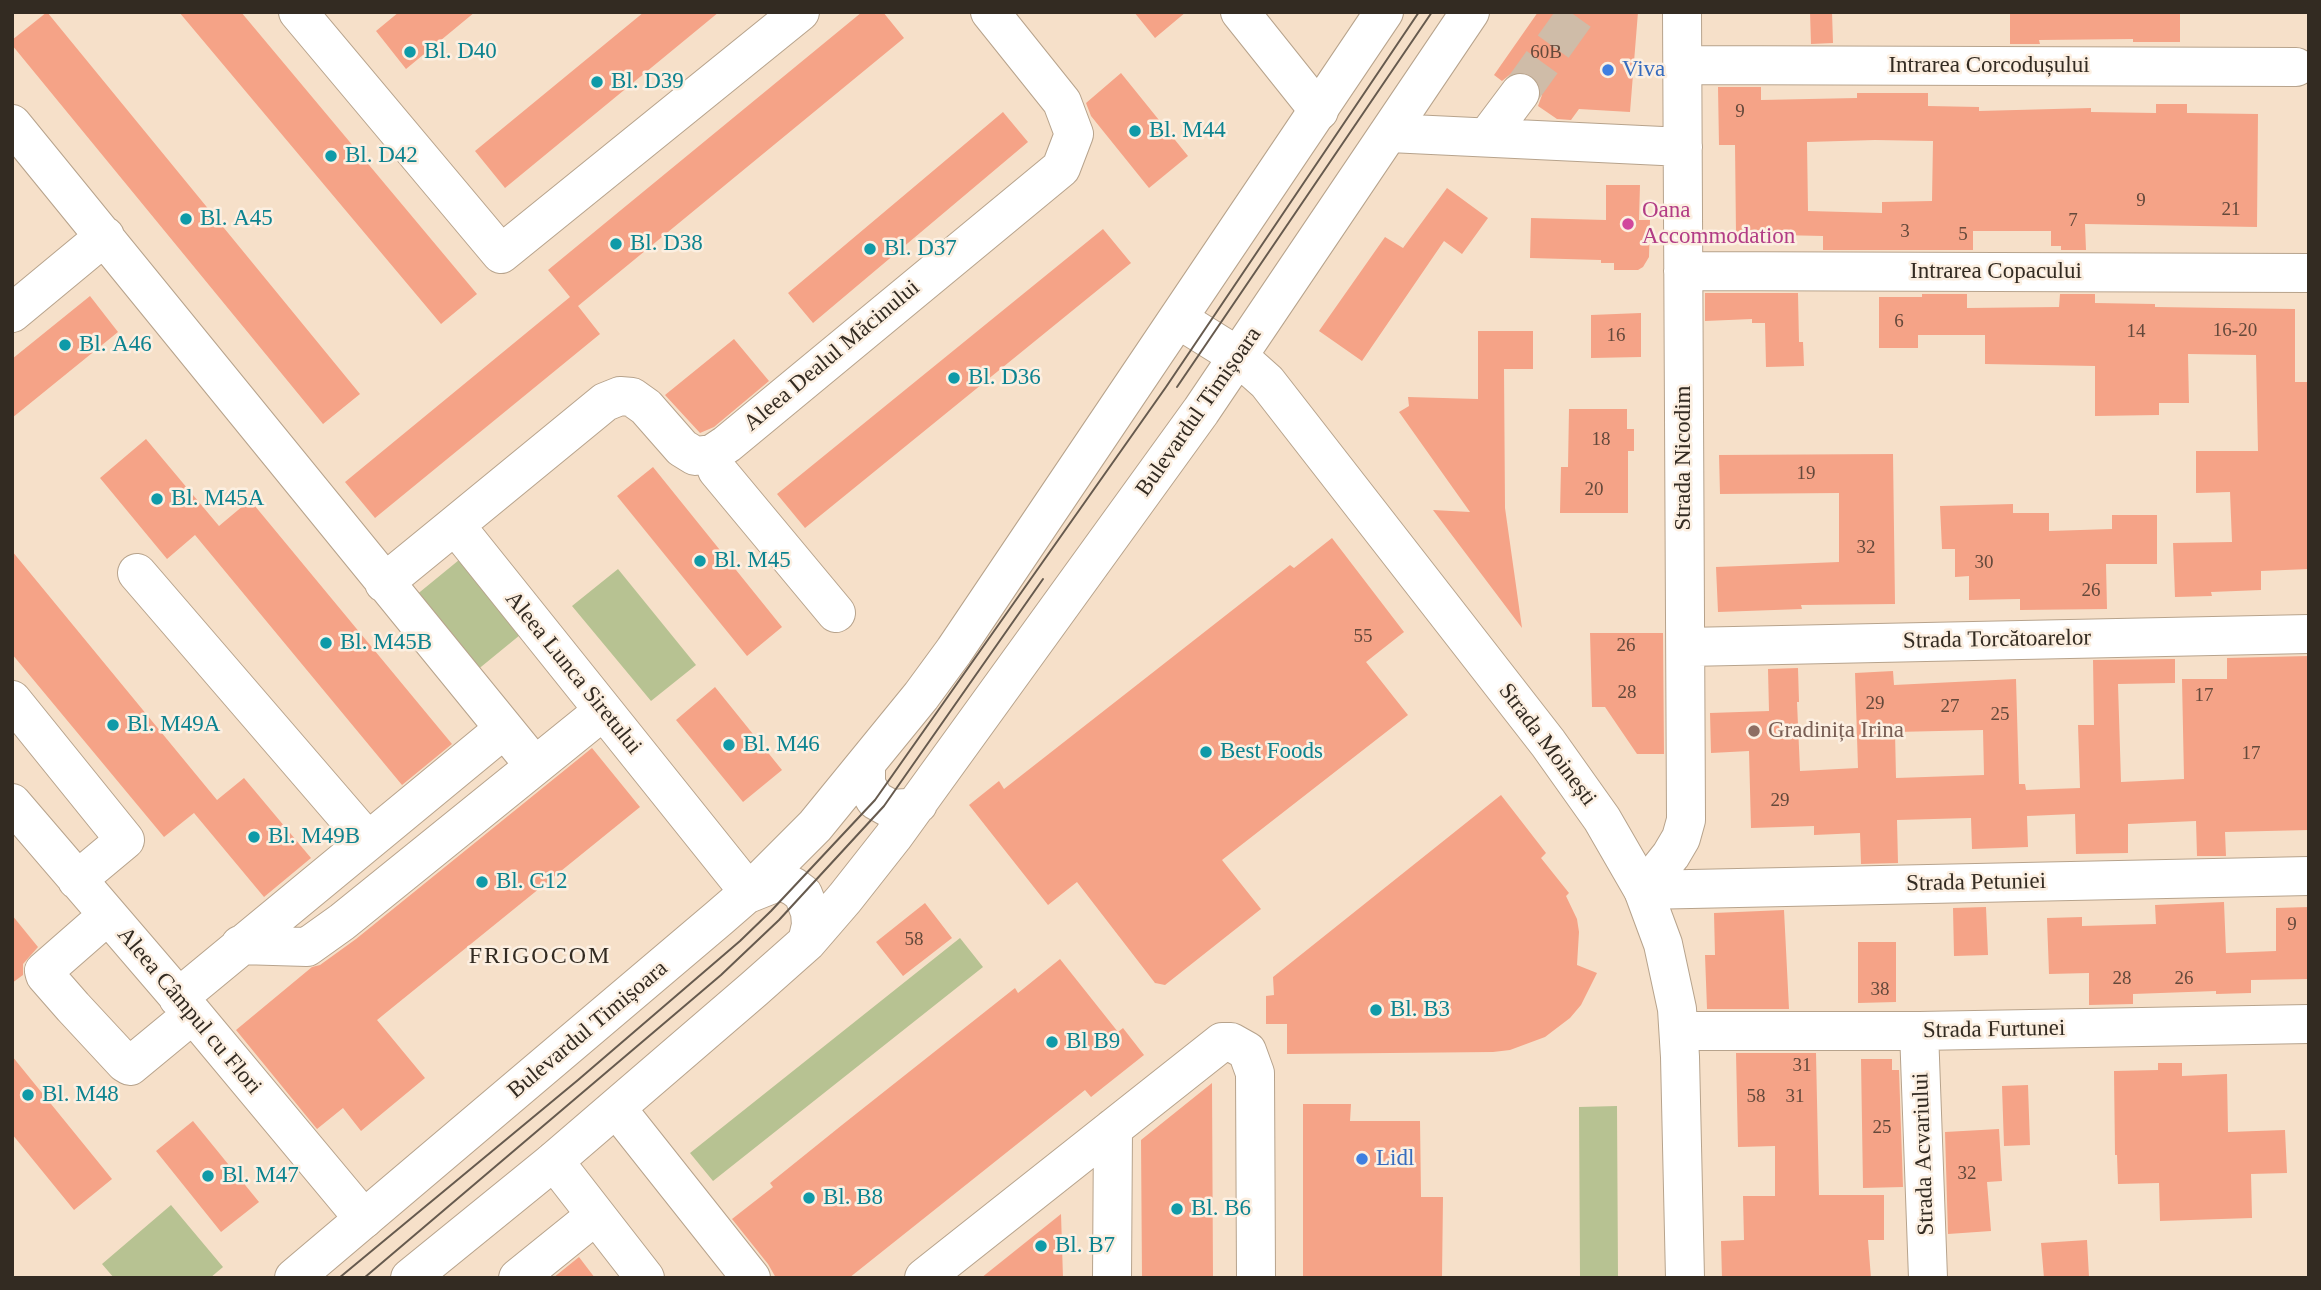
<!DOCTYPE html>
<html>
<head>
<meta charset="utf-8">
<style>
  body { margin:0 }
  #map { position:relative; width:2321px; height:1290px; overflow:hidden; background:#f6e0c9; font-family:Georgia,serif }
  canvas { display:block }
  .frame { position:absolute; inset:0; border:14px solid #332b22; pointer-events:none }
</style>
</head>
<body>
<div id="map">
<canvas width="2321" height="1290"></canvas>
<div class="frame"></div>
</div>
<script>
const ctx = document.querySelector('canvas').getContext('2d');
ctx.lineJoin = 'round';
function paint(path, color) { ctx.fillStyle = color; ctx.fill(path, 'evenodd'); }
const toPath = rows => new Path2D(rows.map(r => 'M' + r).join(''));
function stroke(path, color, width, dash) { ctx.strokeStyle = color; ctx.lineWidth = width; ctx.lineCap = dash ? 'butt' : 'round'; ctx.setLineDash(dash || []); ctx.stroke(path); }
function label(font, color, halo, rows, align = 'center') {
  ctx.font = font + ' Georgia,serif'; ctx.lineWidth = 5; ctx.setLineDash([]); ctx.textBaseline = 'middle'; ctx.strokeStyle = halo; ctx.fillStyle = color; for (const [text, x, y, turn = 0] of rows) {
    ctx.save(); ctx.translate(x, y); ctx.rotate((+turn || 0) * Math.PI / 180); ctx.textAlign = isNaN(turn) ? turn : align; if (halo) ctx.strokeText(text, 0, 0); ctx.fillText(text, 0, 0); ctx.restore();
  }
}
const green = toPath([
  [459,560,520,635,476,671,415,596],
  [618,569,696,665,651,701,572,606],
  [960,938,983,967,713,1181,690,1153],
  [1617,1106,1618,1278,1580,1278,1579,1107],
  [171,1205,223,1267,210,1278,114,1278,102,1264]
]);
const building = toPath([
  [47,12,360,394,323,424,12,45,12,40],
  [179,12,241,12,477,294,441,324],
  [399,12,475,12,406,69,376,31],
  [644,12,719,12,505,188,475,151],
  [862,12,883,12,904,38,578,306,600,334,375,518,345,482,570,297,548,270],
  [1134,12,1186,12,1155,38],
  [1538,12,1638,12,1630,112,1579,109,1571,120,1557,119,1538,106,1542,95,1540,85,1533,75,1523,71,1512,73,1502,81,1494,75],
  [1810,12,1832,12,1833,43,1811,44],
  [2010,12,2180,12,2180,42,2133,42,2133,39,2039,40,2040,44,2010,44],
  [1121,73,1188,156,1149,188,1091,116,1086,103],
  [1718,87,1761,87,1761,100,1857,98,1857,93,1928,93,1928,106,1979,107,1979,111,2091,108,2091,112,2156,113,2156,104,2187,104,2187,113,2258,114,2257,227,2085,224,2086,250,2061,250,2061,246,2051,246,2051,231,1973,231,1973,250,1823,250,1823,236,1736,234,1735,145,1719,145],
  [1875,140,1933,141,1932,201,1882,202,1882,213,1808,211,1807,142],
  [1003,112,1028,142,813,323,788,293],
  [1606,185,1640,185,1639,220,1650,220,1649,257,1643,267,1638,270,1614,270,1614,263,1601,263,1601,260,1530,258,1531,218,1606,220],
  [1447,188,1488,218,1462,254,1444,241,1362,361,1319,331,1385,237,1403,248],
  [1103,229,1131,263,805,528,777,494],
  [1705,293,1798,293,1799,342,1803,342,1804,366,1766,367,1765,323,1752,323,1752,319,1705,321],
  [1922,294,1967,294,1967,308,2059,307,2060,294,2095,294,2095,303,2155,304,2155,307,2295,309,2295,382,2309,382,2309,569,2261,571,2261,590,2211,592,2212,596,2175,597,2173,543,2232,542,2230,492,2196,493,2196,451,2258,451,2256,355,2188,354,2189,403,2159,403,2159,415,2095,416,2095,366,1985,364,1985,335,1918,335,1918,348,1879,348,1879,297,1922,297],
  [90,296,118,332,12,418,12,359],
  [1641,313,1641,357,1591,358,1591,315],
  [1478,331,1533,331,1533,369,1504,369,1505,508,1522,628,1433,510,1470,512,1399,412,1409,406,1408,397,1478,399],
  [734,339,769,381,714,427,700,433,665,395],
  [1569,409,1627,409,1627,429,1634,429,1634,451,1628,451,1628,513,1560,513,1561,467,1568,467],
  [146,439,219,526,250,500,452,744,402,785,195,535,167,559,100,478],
  [1893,454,1895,604,1801,605,1802,609,1718,612,1716,567,1839,562,1839,493,1720,494,1719,455],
  [653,467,782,627,747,656,617,496],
  [2013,504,2013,513,2049,513,2049,531,2112,529,2112,515,2157,515,2157,564,2106,564,2107,609,2020,610,2020,599,1969,600,1969,576,1955,577,1955,549,1942,549,1940,506],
  [1332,538,1404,632,1366,662,1408,715,1222,860,1261,909,1165,985,1155,983,1077,882,1048,905,969,805,999,781,1004,789,1290,565,1294,568],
  [12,551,217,800,244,778,311,858,264,897,194,813,164,837,12,654],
  [1590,633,1663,633,1664,754,1637,754,1605,707,1592,707],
  [2309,656,2309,830,2225,832,2226,856,2197,856,2196,821,2128,824,2128,853,2076,854,2075,814,2027,816,2028,847,2002,848,1972,849,1971,818,1897,820,1898,863,1861,864,1860,833,1814,835,1814,826,1751,828,1749,751,1711,753,1710,713,1769,711,1768,669,1798,668,1799,702,1797,702,1800,771,1858,768,1855,673,1893,671,1894,685,2016,679,2019,784,2025,784,2026,790,2080,788,2078,725,2094,725,2093,660,2175,659,2175,683,2118,684,2121,782,2184,779,2182,679,2227,679,2227,658],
  [1983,730,1984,775,1896,778,1895,732],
  [715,687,782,770,743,802,676,720],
  [592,748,640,807,377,1020,425,1078,361,1131,343,1108,317,1129,236,1030,312,967,320,965,356,939],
  [1501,795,1546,853,1541,858,1569,893,1566,896,1577,919,1579,932,1577,965,1597,973,1581,1005,1570,1018,1545,1037,1510,1050,1493,1052,1287,1054,1287,1024,1266,1024,1266,996,1274,995,1273,977],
  [2224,902,2226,953,2276,951,2276,908,2309,907,2309,979,2251,980,2251,993,2216,994,2216,991,2133,994,2133,1004,2089,1005,2089,973,2049,974,2047,918,2082,917,2082,926,2156,924,2155,905],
  [925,903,952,938,903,976,876,942],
  [1986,907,1988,955,1954,956,1953,908],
  [1784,910,1789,1009,1707,1009,1705,955,1715,955,1714,913],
  [12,915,38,947,23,964,23,975,12,983],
  [1858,942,1896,942,1896,1002,1858,1003],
  [1060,959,1118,1032,1123,1028,1144,1055,1091,1097,1085,1090,849,1278,776,1278,768,1264,732,1219,773,1187,770,1183,842,1125,1015,988,1018,993],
  [1736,1053,1816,1053,1819,1195,1884,1195,1884,1240,1868,1240,1871,1278,1722,1278,1721,1241,1744,1240,1743,1196,1775,1196,1775,1146,1738,1147],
  [12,1056,112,1179,74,1210,12,1134],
  [1861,1059,1892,1059,1892,1070,1899,1070,1903,1187,1863,1188],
  [2158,1063,2182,1063,2182,1076,2227,1074,2228,1132,2285,1130,2287,1173,2251,1174,2252,1218,2160,1221,2159,1183,2118,1184,2117,1155,2115,1155,2114,1071,2158,1070],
  [1212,1083,1213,1278,1142,1278,1141,1140],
  [2028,1085,2030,1145,2004,1146,2002,1086],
  [1303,1104,1351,1104,1350,1121,1420,1121,1421,1197,1443,1197,1442,1278,1303,1278],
  [193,1121,259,1202,221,1232,156,1151],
  [1999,1129,2002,1181,1987,1182,1991,1231,1948,1234,1945,1132],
  [1061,1214,1063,1278,981,1278],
  [2087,1240,2089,1277,2044,1278,2041,1243],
  [579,1257,595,1278,553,1278]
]);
const minorTunnel = toPath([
  [1520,93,1578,12]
]);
const minor = toPath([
  [298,12,501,254,800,12],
  [1240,12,1319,111],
  [1682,65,2296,67],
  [12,124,534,765],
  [1390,133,1683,147],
  [1487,137,1520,93],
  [1683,271,2309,273],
  [12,313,105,236],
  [712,454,717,470,836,613],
  [455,525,605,402,620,396,632,397,646,407,682,448,695,456,712,454,727,444,1061,168,1074,134,1062,102,990,12],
  [137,573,368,841],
  [384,583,455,525,749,892],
  [1686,647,2309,634],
  [12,700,125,840,77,880],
  [12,803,193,1014,364,1219],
  [1643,890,1671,855,1681,838,1686,820,1682,12],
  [1643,890,2309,876],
  [108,915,44,971,45,975,73,1007,125,1063,130,1066,193,1014],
  [240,945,307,947,342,922,603,711],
  [178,998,504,729],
  [1679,1031,1919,1031,2309,1024],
  [1919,1031,1928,1278],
  [617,1109,751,1278],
  [554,1161,645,1278],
  [518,1278,596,1215],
  [924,1278,1222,1042,1231,1042,1247,1051,1255,1073,1256,1278],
  [1112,1278,1113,1128]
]);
const major = toPath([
  [1178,319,1239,357,1267,382,1548,743,1602,819,1643,890,1663,944,1677,1009,1680,1057,1685,1278],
  [866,765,866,784,875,800,891,809,907,808,918,804],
  [745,895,775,883,786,883,794,887,803,894,810,912,811,925,807,942],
  [294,1278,719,918,749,892,815,826,921,696,954,651,1384,12],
  [410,1278,554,1161,754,989,807,942,845,898,893,837,1201,411,1470,12]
]);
const tram = toPath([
  [1177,387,1432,12],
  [339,1278,578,1080,740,941,771,911,875,800,1166,387,1419,12],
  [364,1278,721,975,779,920,884,806,1043,579]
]);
const markers = [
  [410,52,7,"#0f9aa8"],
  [1608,70,7,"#3f7fe0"],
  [597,82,7,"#0f9aa8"],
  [1135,131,7,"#0f9aa8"],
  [331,156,7,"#0f9aa8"],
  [186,219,7,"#0f9aa8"],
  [1628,224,7,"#d1479c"],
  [616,244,7,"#0f9aa8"],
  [870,249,7,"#0f9aa8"],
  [65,345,7,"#0f9aa8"],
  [954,378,7,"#0f9aa8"],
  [157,499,7,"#0f9aa8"],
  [700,561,7,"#0f9aa8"],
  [326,643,7,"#0f9aa8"],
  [113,725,7,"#0f9aa8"],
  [1754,731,7,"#8d6e63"],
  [729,745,7,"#0f9aa8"],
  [1206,752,7,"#0f9aa8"],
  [254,837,7,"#0f9aa8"],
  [482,882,7,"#0f9aa8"],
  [1376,1010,7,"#0f9aa8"],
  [1052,1042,7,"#0f9aa8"],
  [28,1095,7,"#0f9aa8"],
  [1362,1159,7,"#3f7fe0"],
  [208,1176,7,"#0f9aa8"],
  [809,1198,7,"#0f9aa8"],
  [1177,1209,7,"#0f9aa8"],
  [1041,1246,7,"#0f9aa8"]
];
const numberNames = [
  ["60B",1546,53],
  ["9",1740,112],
  ["9",2141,201],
  ["21",2231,210],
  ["7",2073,221],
  ["3",1905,232],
  ["5",1963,235],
  ["6",1899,322],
  ["16-20",2235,331],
  ["14",2136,332],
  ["16",1616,336],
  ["18",1601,440],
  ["19",1806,474],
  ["20",1594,490],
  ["32",1866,548],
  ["30",1984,563],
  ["26",2091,591],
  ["55",1363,637],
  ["26",1626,646],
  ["28",1627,693],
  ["17",2204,696],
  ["29",1875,704],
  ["27",1950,707],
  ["25",2000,715],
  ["17",2251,754],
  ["29",1780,801],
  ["9",2292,925],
  ["58",914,940],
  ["28",2122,979],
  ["26",2184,979],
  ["38",1880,990],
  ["31",1802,1066],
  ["58",1756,1097],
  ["31",1795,1097],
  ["25",1882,1128],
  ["32",1967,1174]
];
const cultureNames = [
  ["Bl. D40",424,52],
  ["Bl. D39",611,82],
  ["Bl. M44",1149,131],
  ["Bl. D42",345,156],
  ["Bl. A45",200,219],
  ["Bl. D38",630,244],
  ["Bl. D37",884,249],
  ["Bl. A46",79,345],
  ["Bl. D36",968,378],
  ["Bl. M45A",171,499],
  ["Bl. M45",714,561],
  ["Bl. M45B",340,643],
  ["Bl. M49A",127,725],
  ["Bl. M46",743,745],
  ["Best Foods",1220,752],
  ["Bl. M49B",268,837],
  ["Bl. C12",496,882],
  ["Bl. B3",1390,1010],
  ["Bl B9",1066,1042],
  ["Bl. M48",42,1095],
  ["Bl. M47",222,1176],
  ["Bl. B8",823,1198],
  ["Bl. B6",1191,1209],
  ["Bl. B7",1055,1246]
];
const streetNames = [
  ["Intrarea Corcodușului",1989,66],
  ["Intrarea Copacului",1996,272],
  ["Aleea Dealul Măcinului",832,356,-40],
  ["Bulevardul Timișoara",1199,412,-55],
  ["Strada Nicodim",1684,458,-90],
  ["Strada Torcătoarelor",1997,640,-1],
  ["Aleea Lunca Siretului",573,673,51],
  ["Strada Moinești",1547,745,53],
  ["Strada Petuniei",1976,883,-1],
  ["Aleea Câmpul cu Flori",189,1011,50],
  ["Bulevardul Timișoara",588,1030,-40],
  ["Strada Furtunei",1994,1030,-1],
  ["Strada Acvariului",1924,1154,-92]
];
const shopNames = [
  ["Viva",1622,70],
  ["Lidl",1376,1159]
];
const hotelNames = [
  ["Oana",1642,211],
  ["Accommodation",1642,237]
];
const educationNames = [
  ["Gradinița Irina",1768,731]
];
const neighbourhoodNames = [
  ["FRIGOCOM",540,957]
];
paint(green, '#b7c292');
paint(building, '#f5a387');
stroke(minorTunnel, '#cfbca8', 38, [38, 19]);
stroke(minor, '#b7a38c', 40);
stroke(major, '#b7a38c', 40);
stroke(minor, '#fff', 38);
stroke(major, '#fff', 38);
stroke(tram, '#665a4e', 2);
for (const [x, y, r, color] of markers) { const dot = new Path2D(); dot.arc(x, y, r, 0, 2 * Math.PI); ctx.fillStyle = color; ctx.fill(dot); stroke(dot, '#fcefe1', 2.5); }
label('19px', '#64493b', null, numberNames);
label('23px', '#0d838f', '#fcefe1', cultureNames, 'left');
label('23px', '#332b22', '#fcefe1', streetNames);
label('23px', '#366cbe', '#fcefe1', shopNames, 'left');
label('23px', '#b23c85', '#fcefe1', hotelNames, 'left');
label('23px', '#785e54', '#fcefe1', educationNames, 'left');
ctx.letterSpacing = '2px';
label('24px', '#332b22', '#fcefe1', neighbourhoodNames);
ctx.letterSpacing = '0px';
</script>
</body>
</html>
